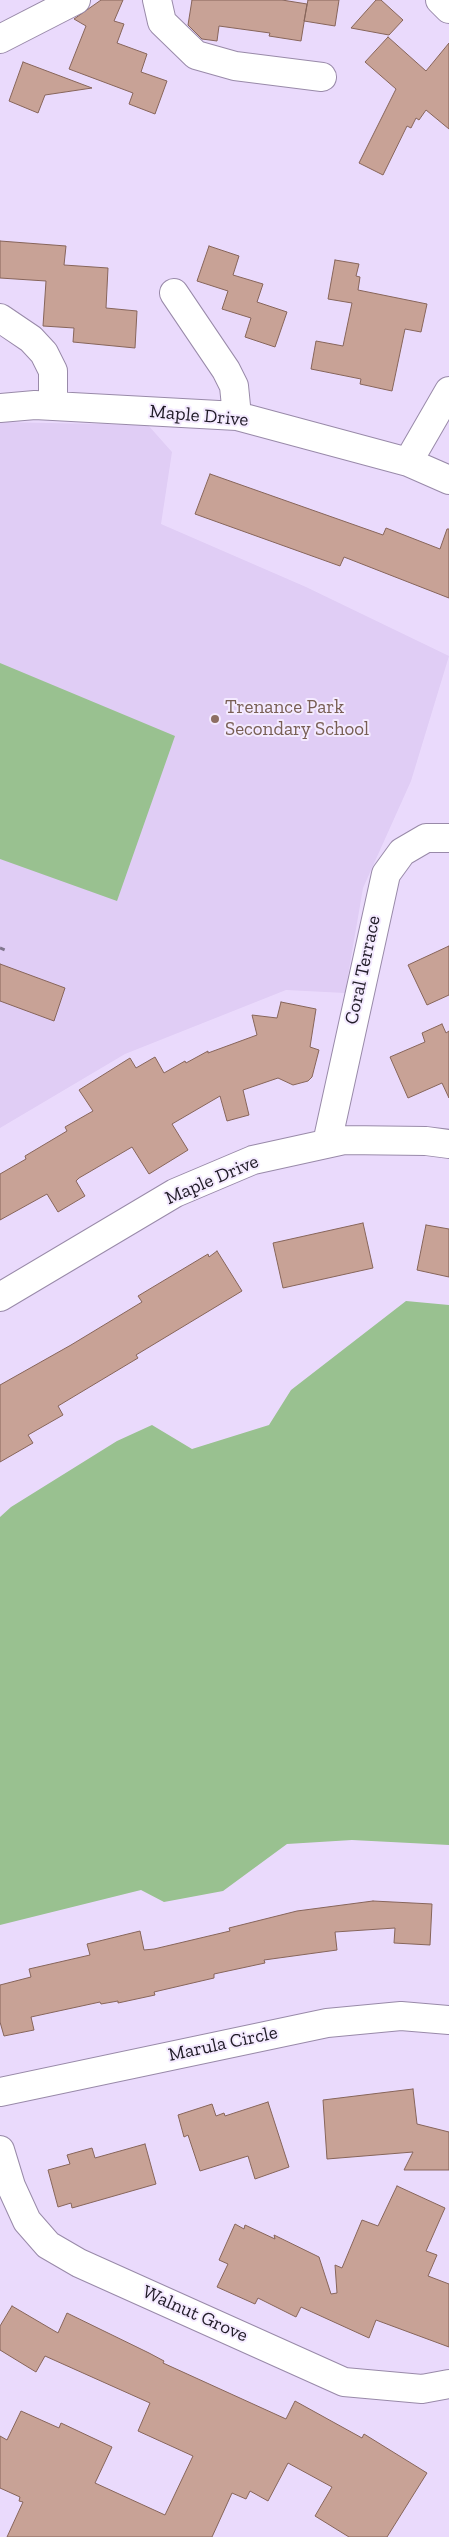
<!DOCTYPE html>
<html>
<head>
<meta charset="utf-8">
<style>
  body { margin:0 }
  canvas { display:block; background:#eadafc }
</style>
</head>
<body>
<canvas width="449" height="2537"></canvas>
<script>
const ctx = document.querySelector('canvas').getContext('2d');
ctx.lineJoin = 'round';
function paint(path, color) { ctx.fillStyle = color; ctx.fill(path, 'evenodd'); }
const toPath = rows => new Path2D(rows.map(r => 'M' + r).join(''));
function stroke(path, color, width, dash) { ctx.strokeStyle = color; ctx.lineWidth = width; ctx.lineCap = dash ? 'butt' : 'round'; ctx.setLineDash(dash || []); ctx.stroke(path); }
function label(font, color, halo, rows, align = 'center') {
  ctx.font = font + ' "Zilla Slab",serif'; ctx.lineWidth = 4; ctx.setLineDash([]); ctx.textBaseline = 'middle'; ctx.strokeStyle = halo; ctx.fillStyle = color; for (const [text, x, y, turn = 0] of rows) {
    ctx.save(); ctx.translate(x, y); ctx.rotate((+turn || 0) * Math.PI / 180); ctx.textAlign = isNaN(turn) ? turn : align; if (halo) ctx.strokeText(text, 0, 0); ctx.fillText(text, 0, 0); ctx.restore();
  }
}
const built = toPath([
  [0,422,148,425,172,452,161,524,306,587,449,656,411,781,363,888,345,993,286,990,125,1054,0,1128]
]);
const green = toPath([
  [0,663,175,736,117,901,0,859],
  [406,1301,449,1305,449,1845,352,1840,287,1844,223,1891,164,1902,141,1890,0,1925,0,1517,11,1507,117,1441,152,1425,192,1449,269,1425,291,1390]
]);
const building = toPath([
  [101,0,123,0,114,21,124,24,117,43,147,54,141,72,167,81,155,114,129,104,133,93,69,69,86,26,74,19,101,0],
  [192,0,282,0,307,4,301,41,269,36,270,33,219,26,217,41,202,39,188,25,192,0],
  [308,0,339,0,335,26,304,21,308,0],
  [376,0,381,0,403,20,389,35,351,28,376,0],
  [388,37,426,71,449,43,449,129,426,110,419,120,416,118,411,128,407,126,383,175,359,163,396,89,365,62,388,37],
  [23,62,92,88,45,95,38,113,9,101,23,62],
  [0,241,66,246,64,265,108,268,106,308,137,311,135,348,73,342,74,328,43,326,46,281,0,278,0,241],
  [209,246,239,256,233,275,263,284,257,302,287,312,275,347,245,337,251,318,222,309,228,291,197,281,209,246],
  [335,260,359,264,356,276,360,277,358,290,427,304,421,332,405,329,392,391,360,384,361,379,311,369,316,341,343,346,352,303,328,299,335,260],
  [210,474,383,535,386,528,440,549,447,529,449,529,449,598,344,557,340,566,195,514,210,474],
  [449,946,449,995,427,1005,408,965,449,946],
  [0,964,65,988,54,1021,0,1001,0,964],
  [281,1002,316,1009,310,1047,319,1050,312,1077,308,1081,293,1085,278,1078,243,1090,249,1115,227,1121,220,1096,172,1124,188,1150,149,1174,132,1147,79,1178,76,1181,85,1196,58,1212,47,1194,0,1220,0,1174,26,1159,25,1156,67,1131,65,1127,93,1111,79,1090,130,1058,136,1068,155,1057,164,1073,185,1061,186,1063,208,1051,208,1053,257,1035,252,1015,277,1018,281,1002],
  [442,1024,446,1033,449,1031,449,1098,442,1083,408,1098,390,1057,425,1042,422,1033,442,1024],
  [363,1223,373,1268,283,1288,273,1243,363,1223],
  [426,1225,449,1229,449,1277,417,1270,426,1225],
  [217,1251,242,1291,136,1355,138,1358,58,1406,63,1415,28,1435,33,1443,0,1462,0,1385,71,1345,142,1302,138,1296,208,1254,209,1257,217,1251],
  [373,1901,432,1904,430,1945,394,1943,395,1928,335,1932,337,1950,264,1960,265,1963,214,1974,214,1978,154,1992,155,1995,118,2003,118,2001,101,2004,100,2002,31,2017,34,2030,4,2036,0,2022,0,1985,31,1977,29,1969,90,1955,87,1944,140,1931,144,1950,154,1949,230,1931,229,1928,297,1911,373,1901],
  [413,2089,417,2124,449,2132,449,2170,404,2170,413,2152,327,2159,323,2100,413,2089],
  [268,2102,289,2167,255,2179,248,2156,200,2171,188,2135,184,2137,178,2115,212,2104,216,2116,224,2113,225,2116,268,2102],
  [145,2144,156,2184,72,2208,71,2203,58,2207,48,2170,70,2164,67,2155,92,2148,95,2158,145,2144],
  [397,2186,445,2208,426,2251,437,2255,428,2276,449,2284,449,2347,376,2320,369,2338,301,2307,296,2317,258,2298,255,2304,217,2287,228,2264,219,2260,235,2224,244,2229,245,2225,275,2239,274,2235,319,2257,331,2294,337,2293,335,2265,342,2268,362,2220,378,2226,397,2186],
  [12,2306,58,2333,67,2313,149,2353,164,2361,163,2363,286,2419,295,2401,362,2438,364,2434,427,2473,387,2537,349,2537,315,2516,332,2487,288,2463,268,2501,250,2491,246,2499,232,2493,212,2537,7,2537,23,2502,19,2501,20,2497,0,2488,0,2436,7,2440,21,2411,59,2428,61,2423,112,2447,95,2483,165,2515,193,2456,138,2431,150,2403,45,2356,36,2372,0,2350,0,2326,12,2306]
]);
const path = toPath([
  [0,948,5,950]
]);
const street = toPath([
  [157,0,162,22,196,55,235,66,322,77],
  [440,0,449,9],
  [0,39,76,0],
  [174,293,226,370,234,386,237,416],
  [0,318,31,339,44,353,53,371,53,406],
  [0,408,35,405,237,416,408,462,449,480],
  [408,462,449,391],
  [327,1143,386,874,402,852,426,838,449,838],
  [0,1297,175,1193,253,1160,344,1140,426,1141,449,1144],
  [0,2092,327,2023,401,2016,449,2020],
  [0,2150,11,2186,27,2221,48,2245,79,2263,344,2382,422,2389,449,2384]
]);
const markers = [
  [215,719,5,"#8d6e63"]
];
const streetNames = [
  ["Maple Drive",199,416,5],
  ["Coral Terrace",363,970,-78],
  ["Maple Drive",212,1180,-23],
  ["Marula Circle",223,2044,-12],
  ["Walnut Grove",195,2314,24]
];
const educationNames = [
  ["Trenance Park",225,708],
  ["Secondary School",225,730]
];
paint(built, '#e0cdf5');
paint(green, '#99c190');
paint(building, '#c8a296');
stroke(building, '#87655a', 1);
stroke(street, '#998aa9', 30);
stroke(path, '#81778e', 3, [5, 2.5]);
stroke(street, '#fff', 28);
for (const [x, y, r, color] of markers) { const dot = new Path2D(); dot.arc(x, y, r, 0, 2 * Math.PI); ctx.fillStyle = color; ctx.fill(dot); stroke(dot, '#f4eaff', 2); }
label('19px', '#201b27', '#f4eaff', streetNames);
label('19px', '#785e54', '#f4eaff', educationNames, 'left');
</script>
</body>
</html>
